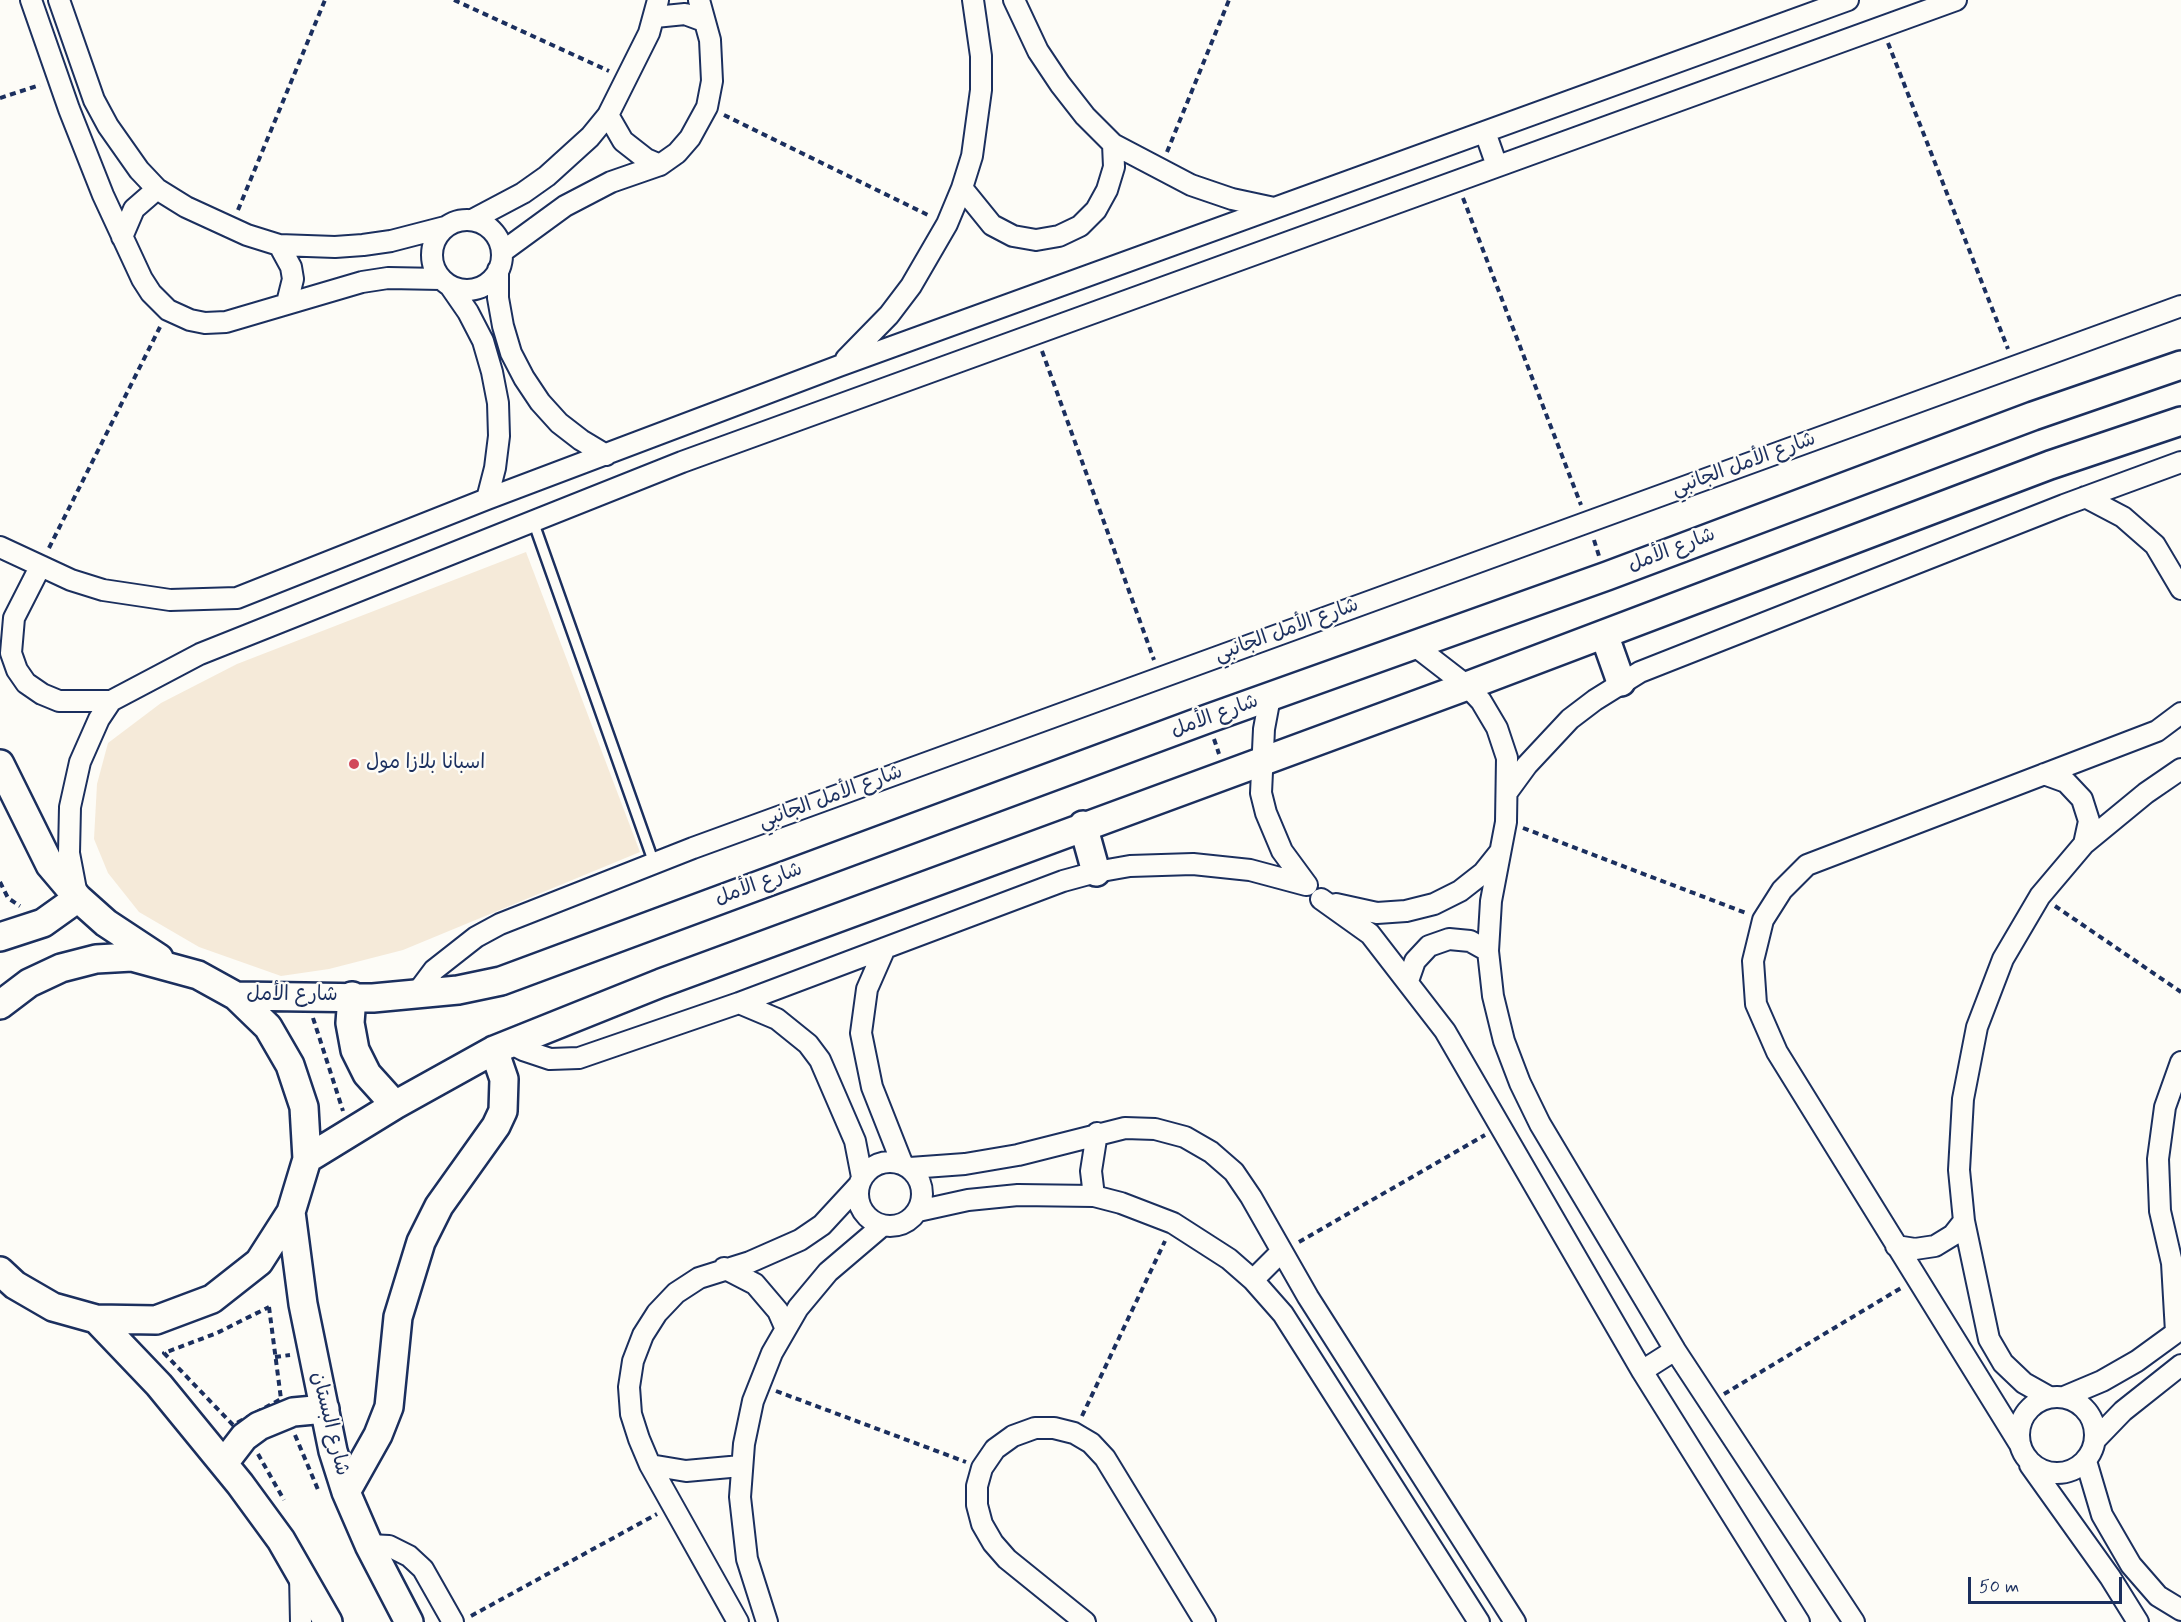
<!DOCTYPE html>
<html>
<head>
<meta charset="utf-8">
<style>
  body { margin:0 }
  #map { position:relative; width:2181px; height:1622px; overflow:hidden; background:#fdfcf7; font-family:Mynerve,sans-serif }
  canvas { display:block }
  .scale { position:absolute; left:1968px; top:1577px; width:154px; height:27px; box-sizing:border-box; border:3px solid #1b2f5e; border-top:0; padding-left:8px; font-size:18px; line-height:21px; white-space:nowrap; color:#1b2f5e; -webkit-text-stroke:4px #fdfcf7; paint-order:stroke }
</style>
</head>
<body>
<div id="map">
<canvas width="2181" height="1622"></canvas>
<div class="scale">50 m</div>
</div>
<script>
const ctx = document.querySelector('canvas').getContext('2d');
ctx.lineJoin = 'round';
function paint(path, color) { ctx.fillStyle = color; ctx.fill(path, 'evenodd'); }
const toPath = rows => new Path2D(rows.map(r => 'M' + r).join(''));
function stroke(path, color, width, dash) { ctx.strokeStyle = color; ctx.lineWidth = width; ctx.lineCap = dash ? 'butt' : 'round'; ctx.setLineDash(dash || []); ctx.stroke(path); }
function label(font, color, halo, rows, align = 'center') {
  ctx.font = font + ' Mynerve,"Playpen Sans Arabic",sans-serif'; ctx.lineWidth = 5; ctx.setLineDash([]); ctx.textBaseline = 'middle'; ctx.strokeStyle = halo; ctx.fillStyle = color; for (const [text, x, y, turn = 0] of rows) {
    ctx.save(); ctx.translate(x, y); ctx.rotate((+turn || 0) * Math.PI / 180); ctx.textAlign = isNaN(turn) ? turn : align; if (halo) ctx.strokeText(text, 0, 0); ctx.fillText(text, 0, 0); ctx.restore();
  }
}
const built = toPath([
  [526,552,640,852,403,950,329,969,281,976,199,947,139,912,108,873,94,839,97,784,108,743,161,703,237,664]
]);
const path = toPath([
  [454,0,609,71],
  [1888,43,2008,349],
  [0,98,40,85],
  [724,115,930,216],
  [1167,152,1229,0],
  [1463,198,1581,505],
  [238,210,325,0],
  [1042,351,1154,660],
  [1594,540,1599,556],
  [49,548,160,327],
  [1214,739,1219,754],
  [1523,828,1746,913],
  [0,882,8,898,20,906],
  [2055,906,2181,992],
  [313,1018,343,1111],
  [1299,1242,1485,1135],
  [269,1307,281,1399,233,1425,164,1353,217,1333,269,1307],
  [275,1357,290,1355],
  [776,1391,966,1462],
  [1724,1394,1901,1288],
  [1082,1416,1165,1241],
  [295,1435,319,1492],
  [258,1454,284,1500],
  [471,1616,657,1514]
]);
const lane = toPath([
  [533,521,654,863]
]);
const street = toPath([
  [31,0,69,109,103,195,142,279,151,293,168,310,190,320,205,323,226,322,362,282,388,278,441,279],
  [59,0,94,100,108,126,139,170,157,189,186,207,247,235,279,245,335,247,363,245,391,241,445,227],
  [1014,0,1038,51,1060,84,1085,116,1113,144,1191,185,1232,199,1274,208],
  [655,17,685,14,704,21],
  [608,115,623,141,646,159,660,165],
  [1485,132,1497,166],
  [962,188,992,225,1013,236,1036,240,1059,236,1080,226,1096,210,1107,190,1114,167,1113,144],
  [472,220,523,193,547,176,590,137,608,115,649,33,658,0],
  '432 255a35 35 0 1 1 70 0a35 35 0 1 1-70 0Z',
  [122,237,134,209,157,189],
  [279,245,291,267,293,279,287,303],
  [502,252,565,206,611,182,660,165,677,153,690,138,707,107,712,81,710,40,699,0],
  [498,270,498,298,503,326,511,353,524,378,540,402,559,423,581,440,606,455],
  [450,286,468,312,483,341,492,372,498,403,499,436,495,468,487,499],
  [846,359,889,315,911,286,947,224,962,188,972,156,981,90,981,56,973,0],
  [2085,497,2123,517,2155,545,2181,589],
  [0,547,71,580,103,590,170,600,237,598,487,499,839,366,1848,0],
  [40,567,14,618,11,653,17,670,26,683,42,694,59,701,111,701],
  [1414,645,1467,686,1481,701,1497,728,1507,758,1506,822,1491,901,1488,951,1493,996,1504,1041,1520,1083,1540,1124,1675,1350,1854,1622],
  [1270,697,1264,729,1261,793,1266,813,1282,851,1307,885],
  [2044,774,2066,782,2082,799,2089,821,2084,844],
  [1508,791,1527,765,1570,719,1595,700,1640,672,2064,505,2181,462],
  [77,895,69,853,70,807,80,762,99,719,111,701,200,654,682,462,1956,0],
  [1321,899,1370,934,1445,1031,1642,1371,1799,1622],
  [1336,904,1377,913,1406,911,1434,904,1460,891,1483,873,1499,853],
  [885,948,867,989,861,1033,872,1087,902,1163],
  [1408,981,1415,961,1429,946,1449,939,1470,941,1488,951],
  [416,994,434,970,476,937,500,924,693,848,2181,306],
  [739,1003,777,1019,808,1044,820,1060,855,1141,862,1177],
  [510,1043,523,1050,550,1059,579,1058,739,1003,1063,881,1096,872,1130,866,1193,864,1250,870,1306,885],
  '858 1194a32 32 0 1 1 64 0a32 32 0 1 1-64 0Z',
  [910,1168,965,1164,1018,1155,1125,1128,1155,1129,1185,1137,1211,1152,1234,1172,1251,1197,1308,1297,1515,1622],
  [1094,1196,1091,1171,1097,1133],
  [918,1211,968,1200,1018,1195,1094,1196,1121,1203,1173,1223,1229,1259,1253,1280,1283,1314,1479,1622],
  [1896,1246,1915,1249,1935,1246,1953,1235,1964,1221],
  [724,1268,755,1284,778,1311,785,1327],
  [1253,1280,1281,1252],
  [2176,1332,2172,1263,2160,1211,2158,1159,2165,1107,2181,1062],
  [1642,1371,1675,1350],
  '2019 1435a38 38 0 1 1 76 0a38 38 0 1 1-76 0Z',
  [2049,1397,2024,1383,2003,1363,1989,1339,1964,1221,1959,1170,1963,1099,1977,1027,2003,959,2040,896,2084,844,2146,793,2181,769],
  [2064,1397,2102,1381,2137,1361,2181,1329],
  [2095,1440,2123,1411,2181,1365],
  [2019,1443,1777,1052,1756,1004,1753,961,1763,920,1782,890,1807,865,2157,731,2181,713],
  [2086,1461,2102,1515,2131,1565,2158,1596,2181,1610],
  [650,1465,686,1471,741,1466],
  [2030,1465,2110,1577,2138,1622],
  [369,1545,389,1546,409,1556,423,1569,453,1622],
  [300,1575,301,1622],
  [738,1622,650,1465,639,1439,631,1414,629,1387,633,1361,643,1335,657,1313,676,1293,699,1278,750,1262,800,1240,822,1225,858,1186],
  [767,1622,747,1559,740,1497,744,1444,753,1401,772,1353,798,1308,828,1272,882,1226],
  [1085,1622,1007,1559,993,1543,982,1524,977,1505,977,1486,982,1468,995,1449,1013,1436,1035,1428,1054,1428,1074,1433,1091,1443,1105,1458,1205,1622]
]);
const secondary = toPath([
  [1604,634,1621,682],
  [0,764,50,865,78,898,106,923,159,958],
  [1083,825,1096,872],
  [0,937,43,923,78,898],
  [236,996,373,998,458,990,501,981,1207,719,1607,576,2033,416,2181,365],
  [352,996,350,1023,355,1050,367,1074,395,1105],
  [0,1005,29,983,61,968,96,959,132,957,198,975,236,996,268,1027,290,1065,304,1107,307,1159,291,1212,259,1262,212,1299,156,1320,96,1319,53,1307,15,1285,0,1271],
  [307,1159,395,1105,494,1050,661,983,1467,686,2050,465,2181,421],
  [291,1212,303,1304,333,1451,346,1492,369,1545,409,1622],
  [96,1319,159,1385,240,1484,281,1540,328,1622],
  [224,1463,244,1437,259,1426,293,1412,325,1409],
  [346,1492,378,1435,389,1407,398,1317,421,1242,439,1206,496,1126,503,1111,504,1079,494,1050]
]);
const markers = [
  [354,764,6,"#d1495b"]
];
const streetNames = [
  ["شارع الأمل الجانبي",1744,465,-20],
  ["شارع الأمل",1672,551,-21],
  ["شارع الأمل الجانبي",1287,631,-20],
  ["شارع الأمل",1215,717,-20],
  ["شارع الأمل الجانبي",831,798,-20],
  ["شارع الأمل",759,885,-20],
  ["شارع الأمل",292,996],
  ["شارع البستان",329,1424,76]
];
const poiNames = [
  ["اسبانا بلازا مول",366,764]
];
paint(built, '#f5ead9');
stroke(lane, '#1b2f5e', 14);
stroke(street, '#1b2f5e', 24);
stroke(secondary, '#1b2f5e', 32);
stroke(path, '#1b2f5e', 4, [6, 4.5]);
stroke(lane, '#fdfcf7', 9);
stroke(street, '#fdfcf7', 20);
stroke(secondary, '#fdfcf7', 27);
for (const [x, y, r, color] of markers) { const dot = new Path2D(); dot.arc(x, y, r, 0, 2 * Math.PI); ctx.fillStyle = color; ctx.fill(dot); stroke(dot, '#fdfcf7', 2); }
label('20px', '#1b2f5e', '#fdfcf7', streetNames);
label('20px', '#1b2f5e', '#fdfcf7', poiNames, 'left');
</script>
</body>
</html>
